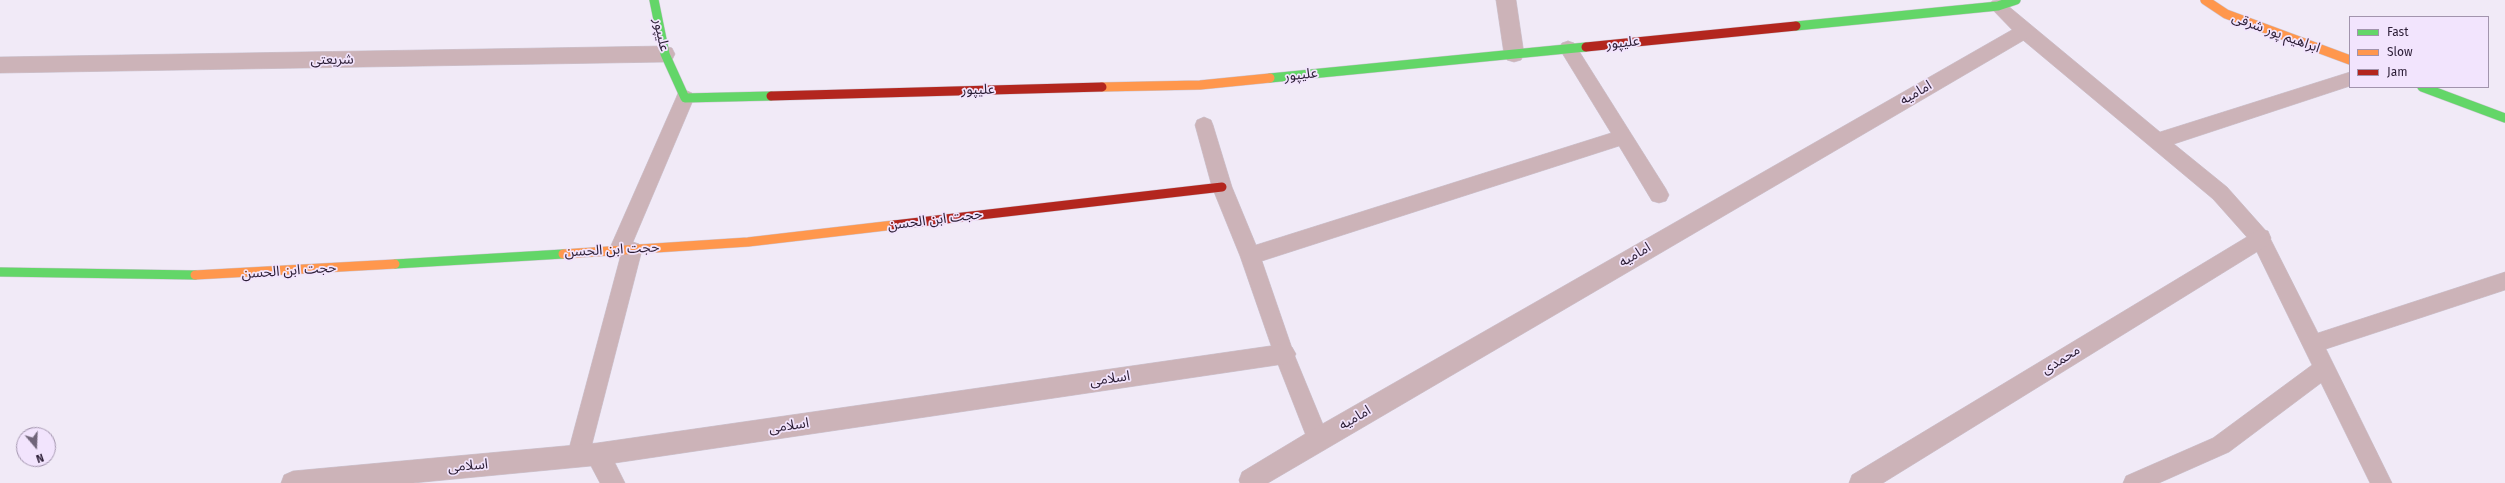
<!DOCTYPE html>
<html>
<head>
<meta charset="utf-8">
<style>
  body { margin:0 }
  #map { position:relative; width:2505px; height:483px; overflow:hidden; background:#f1eaf7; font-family:"Fira Sans",sans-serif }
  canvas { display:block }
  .legend { position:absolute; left:2349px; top:16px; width:140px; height:72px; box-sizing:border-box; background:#f2e4fd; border:1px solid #a294ad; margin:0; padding:5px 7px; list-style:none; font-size:12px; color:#2b1d35 }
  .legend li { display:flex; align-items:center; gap:8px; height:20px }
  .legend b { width:20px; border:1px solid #a294ad }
  .north { position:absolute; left:16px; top:427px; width:40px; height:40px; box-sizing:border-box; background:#f2e4fd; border:1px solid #a294ad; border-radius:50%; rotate:161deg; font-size:11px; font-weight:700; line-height:16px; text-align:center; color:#2b1d35 }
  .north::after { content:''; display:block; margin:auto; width:14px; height:18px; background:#706579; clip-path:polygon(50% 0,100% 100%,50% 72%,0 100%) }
</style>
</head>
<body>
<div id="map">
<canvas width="2505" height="483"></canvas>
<ul class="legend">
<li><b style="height:5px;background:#63d668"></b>Fast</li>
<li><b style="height:5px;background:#ff974d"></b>Slow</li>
<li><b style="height:5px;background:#b3261e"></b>Jam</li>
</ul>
<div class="north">N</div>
</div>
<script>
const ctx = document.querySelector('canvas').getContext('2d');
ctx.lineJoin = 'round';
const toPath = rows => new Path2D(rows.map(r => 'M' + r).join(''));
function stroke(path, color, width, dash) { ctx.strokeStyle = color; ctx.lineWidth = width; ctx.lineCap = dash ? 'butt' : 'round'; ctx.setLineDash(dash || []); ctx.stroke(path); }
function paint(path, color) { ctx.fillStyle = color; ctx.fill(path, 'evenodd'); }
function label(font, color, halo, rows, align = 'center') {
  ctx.font = font + ' "Fira Sans","Noto Sans Arabic",sans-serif'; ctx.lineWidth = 3.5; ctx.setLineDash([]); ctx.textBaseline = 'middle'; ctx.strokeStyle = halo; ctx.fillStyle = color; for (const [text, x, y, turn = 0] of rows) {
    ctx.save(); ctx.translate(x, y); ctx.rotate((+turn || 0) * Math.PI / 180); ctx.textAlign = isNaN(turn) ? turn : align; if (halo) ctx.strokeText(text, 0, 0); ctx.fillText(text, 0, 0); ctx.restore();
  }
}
const lane = toPath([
  [2001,0,2160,132,2350,72,2350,86,2174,144,2227,187,2267,232,2318,333,2505,272,2505,290,2326,349,2392,483,2370,483,2321,383,2229,452,2159,483,2123,483,2126,476,2213,438,2312,365,2253,244,2213,199,2018,36,1989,6,1992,1,2001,0],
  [1568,41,1574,43,1666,189,1669,195,1666,201,1659,203,1652,201,1619,146,1262,261,1294,354,1329,439,1326,446,1318,449,1310,446,1274,354,1240,256,1212,187,1195,125,1197,120,1204,117,1211,120,1213,125,1232,187,1256,245,1611,133,1559,48,1562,43,1568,41],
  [685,90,692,93,694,98,633,242,639,244,642,250,589,456,586,463,578,466,570,463,567,456,620,258,612,256,609,250,676,98,678,93,685,90]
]);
const street = toPath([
  [1496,0,1516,0,1524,54,1521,60,1514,62,1507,60,1504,54,1496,0],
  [2024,23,2031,26,2034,31,2031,36,1268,483,1240,483,1239,480,1242,472,1310,431,2024,23],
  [665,46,672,48,675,54,672,60,665,62,0,73,0,57,665,46],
  [2260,229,2268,231,2271,238,2268,245,1883,483,1849,483,1852,475,2260,229],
  [1284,344,1292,347,1296,354,1292,361,1284,364,615,463,625,483,600,483,591,466,413,483,281,483,284,475,293,471,597,443,1284,344]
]);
const fast = toPath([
  [654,0,665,54,685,98,771,96],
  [1796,26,1998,6,2016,0],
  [1270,78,1586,47],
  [2422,87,2505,118],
  [395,264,563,254],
  [0,272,195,275]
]);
const slow = toPath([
  [2205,0,2226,14,2350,60],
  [1102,87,1200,85,1270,78],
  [563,254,748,242,894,225],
  [195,275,395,264]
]);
const jam = toPath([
  [1586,47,1796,26],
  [771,96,1102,87],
  [894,225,1222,187]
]);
const streetNames = [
  ["ابراهیم پور شرقی",2276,33,20],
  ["علیپور",661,35,78],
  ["علیپور",1623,43,-6],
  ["شریعتی",332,60,-1],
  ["علیپور",1301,75,-6],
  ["علیپور",978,90,-1],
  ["امامیه",1916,93,-30],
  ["حجت ابن الحسن",935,220,-7],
  ["حجت ابن الحسن",612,250,-3],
  ["امامیه",1635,255,-30],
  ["حجت ابن الحسن",289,271,-4],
  ["محمدی",2061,360,-32],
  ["اسلامی",1110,379,-8],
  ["امامیه",1355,418,-30],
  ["اسلامی",789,426,-8],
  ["اسلامی",468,466,-5]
];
stroke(lane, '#cdc6d3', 1);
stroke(street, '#cdc6d3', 1);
stroke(fast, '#cdc6d3', 10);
stroke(slow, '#cdc6d3', 10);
stroke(jam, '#cdc6d3', 10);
paint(lane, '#ccb3b8');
paint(street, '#ccb3b8');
stroke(fast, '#63d668', 9);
stroke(slow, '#ff974d', 9);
stroke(jam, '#b3261e', 9);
label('14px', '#2b1d35', '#f2e4fd', streetNames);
</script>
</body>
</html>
